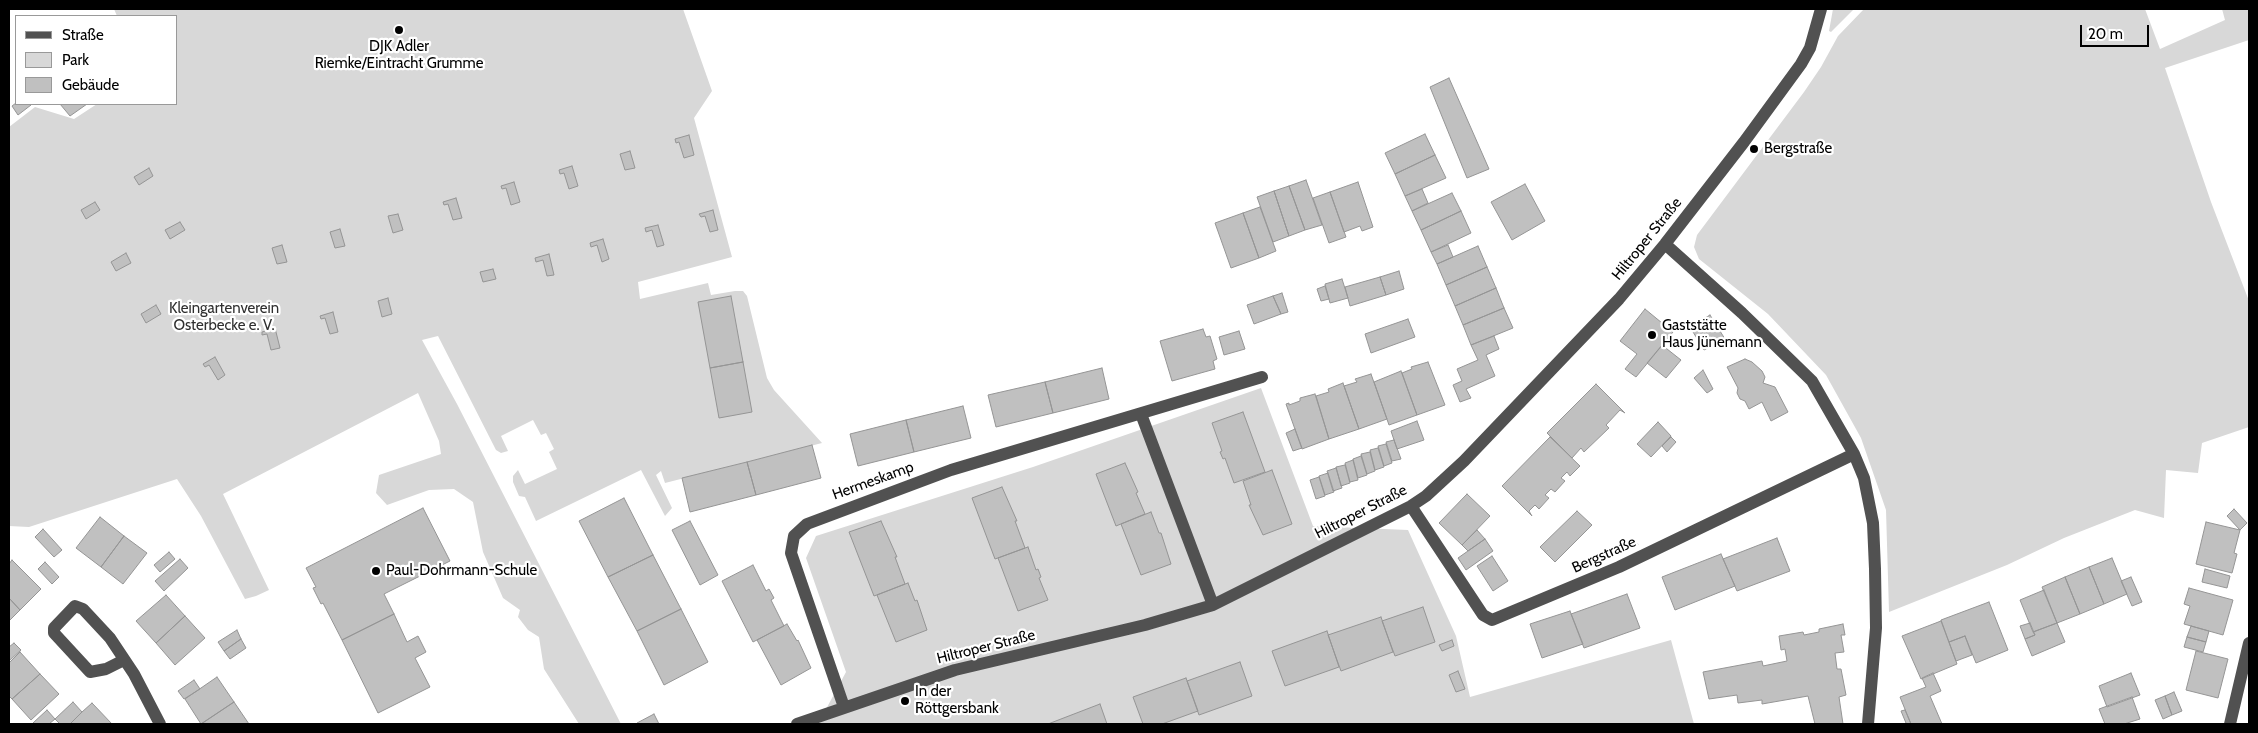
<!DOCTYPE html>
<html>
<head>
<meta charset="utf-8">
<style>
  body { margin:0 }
  #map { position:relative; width:2258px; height:733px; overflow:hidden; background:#fff; font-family:Cabin,sans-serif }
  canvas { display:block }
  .frame { position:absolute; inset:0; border:10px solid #000; pointer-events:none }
  .legend { position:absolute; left:15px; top:15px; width:162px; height:90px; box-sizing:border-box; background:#fff; border:1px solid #999; margin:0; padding:6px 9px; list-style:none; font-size:15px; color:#000 }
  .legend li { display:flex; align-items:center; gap:10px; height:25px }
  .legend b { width:25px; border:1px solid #999 }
  .scale { position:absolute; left:2080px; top:25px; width:69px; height:22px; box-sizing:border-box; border:2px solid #000; border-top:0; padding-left:6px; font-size:15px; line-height:18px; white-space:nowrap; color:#000; -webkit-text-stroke:4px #fff; paint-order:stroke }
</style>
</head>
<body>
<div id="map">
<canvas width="2258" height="733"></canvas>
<div class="frame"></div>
<ul class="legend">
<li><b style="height:6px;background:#515151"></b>Straße</li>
<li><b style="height:14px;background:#d8d8d8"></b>Park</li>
<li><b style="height:14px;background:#c0c0c0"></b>Gebäude</li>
</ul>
<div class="scale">20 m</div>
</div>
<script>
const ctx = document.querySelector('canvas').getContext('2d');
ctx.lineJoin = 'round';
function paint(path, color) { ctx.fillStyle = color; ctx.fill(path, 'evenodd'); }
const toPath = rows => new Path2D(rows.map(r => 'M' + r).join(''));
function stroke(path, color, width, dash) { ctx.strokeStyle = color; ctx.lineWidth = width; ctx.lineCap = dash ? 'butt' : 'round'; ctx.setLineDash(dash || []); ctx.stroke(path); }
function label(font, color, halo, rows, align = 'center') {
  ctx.font = font + ' Cabin,sans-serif'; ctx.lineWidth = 4.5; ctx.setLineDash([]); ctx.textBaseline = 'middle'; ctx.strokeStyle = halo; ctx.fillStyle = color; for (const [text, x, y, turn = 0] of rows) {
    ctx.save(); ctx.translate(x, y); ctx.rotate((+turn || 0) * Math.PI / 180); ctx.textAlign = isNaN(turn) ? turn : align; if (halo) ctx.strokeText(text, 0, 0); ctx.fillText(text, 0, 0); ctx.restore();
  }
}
const green = toPath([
  [114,9,683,9,712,91,694,118,732,257,638,282,640,299,708,283,711,295,735,291,743,291,747,296,767,378,774,390,822,443,665,483,661,471,656,475,672,508,665,516,641,470,536,521,525,497,519,496,513,482,513,476,518,470,525,484,557,469,549,452,554,449,546,433,541,435,533,420,501,436,508,451,501,453,496,450,438,336,422,340,457,404,621,724,579,724,544,669,539,637,528,630,518,617,520,610,503,598,483,552,473,502,454,489,429,490,387,505,376,493,379,475,441,454,439,441,418,393,223,494,269,590,256,596,245,599,201,516,177,479,29,527,9,526,9,127,35,107,74,119,97,104,176,104,176,16,117,16],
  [1833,9,1854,9,1831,32,1829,31],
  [1864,9,2145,9,2160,49,2225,20,2222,9,2249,9,2249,40,2165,68,2211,202,2249,301,2249,427,2202,443,2198,473,2166,470,2164,518,2135,510,2064,538,2007,565,1889,612,1886,510,1861,438,1826,375,1768,314,1699,259,1694,247,1697,235,1804,92,1821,67,1838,36],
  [1261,388,1313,526,1408,530,1456,636,1470,697,1671,640,1694,724,818,724,846,672,806,558,816,536,1033,467]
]);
const building = toPath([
  [1449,78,1489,169,1467,178,1430,87,1449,78],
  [16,103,29,104,31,105,18,115,12,106,16,103],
  [60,104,87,104,70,116,60,104],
  [1425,134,1435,155,1395,174,1385,153,1425,134],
  [689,135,694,155,684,158,679,142,676,143,675,139,689,135],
  [630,151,635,168,625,170,620,154,630,151],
  [1435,155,1446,178,1405,196,1395,174,1435,155],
  [572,166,578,186,569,189,564,173,560,174,559,170,572,166],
  [149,168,153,176,139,185,134,177,149,168],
  [1306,180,1322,225,1305,230,1289,186,1306,180],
  [514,182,520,202,511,205,506,188,502,189,501,186,514,182],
  [1358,182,1373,227,1362,231,1360,226,1344,232,1330,192,1358,182],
  [1525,184,1545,221,1512,240,1491,202,1525,184],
  [1289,186,1305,230,1289,236,1274,191,1289,186],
  [1422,189,1428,203,1412,211,1405,196,1422,189],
  [1274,191,1289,236,1273,242,1257,197,1274,191],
  [1330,192,1346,237,1329,243,1313,198,1330,192],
  [1452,193,1461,211,1421,230,1412,211,1452,193],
  [456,198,462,218,453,220,448,204,444,205,443,202,456,198],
  [95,202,100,210,86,219,81,210,95,202],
  [1260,207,1276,251,1259,258,1243,213,1260,207],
  [713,210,718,230,710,232,705,216,701,217,699,214,713,210],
  [1461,211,1471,233,1431,252,1421,230,1461,211],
  [1243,213,1259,258,1231,268,1215,223,1243,213],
  [398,214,403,230,393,233,388,216,398,214],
  [180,222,185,230,170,239,165,230,180,222],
  [658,225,664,245,657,247,652,230,646,232,645,228,658,225],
  [340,229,345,246,335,248,330,232,340,229],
  [603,239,609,259,602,262,597,245,591,247,590,243,603,239],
  [282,245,287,262,277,264,272,248,282,245],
  [1448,245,1453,257,1437,264,1431,252,1448,245],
  [1478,246,1487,267,1446,285,1437,264,1478,246],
  [126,253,131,263,116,271,111,262,126,253],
  [549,254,554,275,547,276,543,260,536,262,535,258,549,254],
  [1487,267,1496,288,1455,306,1446,285,1487,267],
  [493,269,496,279,483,282,480,272,493,269],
  [1399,271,1404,289,1386,295,1380,277,1399,271],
  [1380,277,1386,295,1350,306,1345,287,1380,277],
  [1342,279,1348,298,1330,303,1325,284,1342,279],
  [1325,286,1329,299,1321,301,1317,289,1325,286],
  [1496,288,1504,308,1463,325,1455,306,1496,288],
  [1282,293,1288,312,1281,314,1273,296,1282,293],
  [731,296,743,362,710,368,698,302,731,296],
  [1273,296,1281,314,1254,324,1247,305,1273,296],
  [388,298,392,314,382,317,378,301,388,298],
  [156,305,161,314,146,323,141,314,156,305],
  [1504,308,1513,328,1471,345,1463,325,1504,308],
  [1645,309,1673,332,1636,377,1625,369,1637,354,1620,341,1645,309],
  [333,312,338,332,330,334,325,318,321,319,320,316,333,312],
  [1710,315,1725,339,1704,350,1690,327,1710,315],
  [1408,319,1415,337,1371,353,1365,334,1408,319],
  [275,328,280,348,271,350,267,334,262,335,262,332,275,328],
  [1203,329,1206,337,1210,336,1217,359,1213,361,1215,369,1172,381,1160,341,1203,329],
  [1239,331,1245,349,1224,355,1219,337,1239,331],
  [1494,336,1499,349,1486,355,1495,376,1466,389,1471,398,1460,402,1453,385,1462,381,1457,369,1478,360,1471,345,1494,336],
  [1662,345,1681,360,1666,378,1647,363,1662,345],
  [215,357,225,375,218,380,209,365,205,367,203,364,215,357],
  [1745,359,1752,362,1762,371,1765,377,1763,383,1775,387,1788,412,1771,421,1762,402,1749,409,1745,401,1740,399,1737,393,1738,388,1727,367,1745,359],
  [743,362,752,412,719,418,710,368,743,362],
  [1428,362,1445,405,1417,415,1402,373,1412,369,1411,367,1428,362],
  [1102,368,1109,399,1053,413,1045,382,1102,368],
  [1703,370,1713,389,1707,393,1694,378,1703,370],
  [1401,371,1417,415,1389,425,1374,382,1401,371],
  [1371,374,1387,419,1359,429,1344,386,1357,382,1355,379,1371,374],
  [1045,382,1053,413,996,427,988,395,1045,382],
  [1343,383,1359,429,1329,439,1316,396,1329,392,1328,389,1343,383],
  [1596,384,1625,413,1620,410,1606,425,1609,428,1584,452,1581,448,1572,458,1547,433,1596,384],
  [1315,394,1329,439,1302,449,1286,404,1289,403,1289,405,1300,401,1300,398,1315,394],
  [963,406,971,438,914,452,906,420,963,406],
  [1243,412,1265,472,1234,483,1225,458,1223,459,1220,452,1222,451,1212,423,1243,412],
  [906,420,914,452,858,466,850,434,906,420],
  [1417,421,1424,440,1397,449,1391,431,1417,421],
  [1658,422,1671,436,1651,457,1637,444,1658,422],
  [1295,429,1302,448,1293,451,1286,433,1295,429],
  [1550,437,1580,466,1570,476,1567,472,1561,478,1565,481,1555,492,1551,489,1545,495,1549,498,1539,509,1535,505,1529,511,1532,516,1502,486,1550,437],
  [1671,437,1676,442,1667,452,1662,446,1671,437],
  [1394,440,1401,459,1392,461,1386,442,1394,440],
  [1386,444,1392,463,1384,466,1378,446,1386,444],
  [812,445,821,478,756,495,747,462,812,445],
  [1378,448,1384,467,1375,470,1370,450,1378,448],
  [1370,452,1375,471,1367,474,1361,454,1370,452],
  [1361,456,1367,475,1358,478,1353,459,1361,456],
  [1353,460,1358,480,1350,482,1345,463,1353,460],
  [747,462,756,495,690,512,682,478,747,462],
  [1125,463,1138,492,1136,493,1145,514,1116,526,1096,474,1125,463],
  [1345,465,1350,483,1341,486,1336,467,1345,465],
  [1336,468,1342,488,1333,491,1327,471,1336,468],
  [1272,470,1292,524,1263,535,1249,505,1251,505,1243,481,1272,470],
  [1328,473,1334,492,1325,495,1319,476,1328,473],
  [1319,477,1325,496,1316,499,1310,480,1319,477],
  [1002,487,1017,521,1015,521,1025,548,995,559,972,498,1002,487],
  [1467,494,1490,516,1462,545,1439,523,1467,494],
  [624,498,653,555,608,577,579,521,624,498],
  [423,508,450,561,384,594,394,614,342,640,323,603,321,604,313,588,316,587,306,568,423,508],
  [2234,509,2247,523,2240,530,2227,516,2234,509],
  [1577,511,1592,525,1555,562,1540,547,1577,511],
  [1151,512,1159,533,1161,533,1171,564,1141,575,1121,524,1151,512],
  [100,517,124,536,101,567,76,548,100,517],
  [690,521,718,575,700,585,672,530,690,521],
  [881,521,897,557,895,557,905,584,874,596,849,532,881,521],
  [2206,522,2240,530,2234,553,2237,554,2232,573,2196,564,2206,522],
  [43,529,62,550,54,557,35,537,43,529],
  [1477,530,1485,539,1468,551,1462,545,1477,530],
  [124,536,147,553,123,584,101,567,124,536],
  [1777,538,1790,571,1737,591,1723,559,1777,538],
  [1485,539,1493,551,1466,570,1458,558,1485,539],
  [1635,540,1638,545,1625,551,1622,545,1635,540],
  [1028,547,1036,570,1038,569,1041,577,1039,578,1048,600,1018,611,998,558,1028,547],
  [169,552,175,559,160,572,154,565,169,552],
  [1721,554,1735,586,1675,610,1662,577,1721,554],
  [653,555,681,609,637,631,608,577,653,555],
  [1492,556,1508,581,1493,591,1477,566,1492,556],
  [2112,558,2127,594,2104,604,2089,567,2112,558],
  [180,559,188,568,164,591,155,581,180,559],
  [12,560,41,589,20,610,9,598,9,564,12,560],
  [45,562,59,577,52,584,38,569,45,562],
  [753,565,766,591,769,589,774,598,771,600,784,626,753,642,722,581,753,565],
  [2089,567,2104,604,2080,614,2065,577,2089,567],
  [2205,569,2230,576,2227,588,2202,582,2205,569],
  [2065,577,2080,614,2057,623,2042,587,2065,577],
  [2131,577,2142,602,2132,606,2121,581,2131,577],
  [908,583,915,601,917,600,927,630,896,642,877,595,908,583],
  [2189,588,2233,600,2223,635,2184,624,2190,606,2184,604,2189,588],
  [2044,590,2057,623,2033,632,2020,600,2044,590],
  [1627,594,1640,628,1584,648,1571,614,1627,594],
  [166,595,185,616,156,643,136,621,166,595],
  [9,598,20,610,9,621,9,598],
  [1989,602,2008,650,1976,663,1965,636,1949,642,1941,620,1989,602],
  [1423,607,1435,642,1395,656,1382,621,1423,607],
  [681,609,708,662,664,685,637,631,681,609],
  [1570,611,1583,644,1542,658,1530,624,1570,611],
  [394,614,407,642,418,636,426,652,415,658,430,687,378,713,342,640,394,614],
  [185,616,205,638,175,665,156,643,185,616],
  [1381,617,1393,652,1341,671,1328,635,1381,617],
  [1941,621,1957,664,1921,679,1902,636,1941,621],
  [2030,623,2035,635,2025,639,2020,626,2030,623],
  [2057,623,2065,642,2032,656,2025,639,2035,635,2033,632,2057,623],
  [787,624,797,641,798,640,811,668,781,685,757,640,787,624],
  [1843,624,1845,635,1841,635,1844,652,1835,653,1837,669,1841,669,1846,695,1839,697,1843,724,1815,724,1808,696,1762,704,1762,700,1738,703,1737,695,1709,699,1703,672,1762,661,1763,666,1787,661,1785,649,1781,650,1779,636,1803,632,1804,635,1819,632,1819,629,1843,624],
  [2191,626,2209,631,2206,642,2187,637,2191,626],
  [237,630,241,639,224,651,218,642,237,630],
  [1327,631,1339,667,1285,686,1272,651,1327,631],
  [1965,636,1972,655,1956,661,1949,642,1965,636],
  [2187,637,2206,642,2203,652,2184,647,2187,637],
  [241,639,246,648,230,659,224,651,241,639],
  [1452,640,1454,646,1442,651,1439,645,1452,640],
  [14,643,21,650,9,661,9,647,14,643],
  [2196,651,2228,659,2218,698,2186,690,2196,651],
  [20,652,40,674,12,699,9,696,9,663,20,652],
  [1240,662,1252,696,1199,715,1187,681,1240,662],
  [1458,671,1465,689,1456,692,1449,675,1458,671],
  [1933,673,1941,691,1930,696,1942,724,1911,724,1900,697,1926,687,1922,678,1933,673],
  [2131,673,2140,695,2107,707,2099,686,2131,673],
  [40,674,59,694,31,720,12,699,40,674],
  [217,677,234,702,201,724,185,699,217,677],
  [1186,678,1198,711,1162,724,1143,724,1133,697,1186,678],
  [194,680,200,689,184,699,178,691,194,680],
  [2174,692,2182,711,2172,715,2165,696,2174,692],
  [2165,696,2172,715,2163,719,2155,700,2165,696],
  [2132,697,2140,719,2124,724,2105,724,2099,709,2132,697],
  [73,702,82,712,70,724,60,724,55,719,73,702],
  [234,702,249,724,201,724,234,702],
  [92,703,112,724,70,724,82,712,92,703],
  [1100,704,1107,724,1048,724,1100,704],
  [47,710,55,719,49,724,35,724,33,723,47,710],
  [1905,710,1911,724,1904,724,1906,723,1901,711,1905,710],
  [654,714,659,724,638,724,637,723,654,714]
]);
const minor = toPath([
  [1665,244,1742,313,1812,381,1854,454,1864,478,1873,523,1875,569,1876,628,1868,724],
  [1141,414,1213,605],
  [1411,506,1483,615,1492,620,1619,567,1854,454],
  [124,660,106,669,90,672,54,633,54,628,75,606,83,609,110,638,134,674,160,724],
  [844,707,791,553,794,536,807,524,951,470,1262,377],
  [797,724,955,670,1145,625,1213,605,1411,506,1426,496,1464,461,1619,299,1665,244,1744,142,1801,64,1810,48,1821,9],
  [2230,724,2249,643]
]);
const markers = [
  [399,30,5,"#000"],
  [1754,149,5,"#000"],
  [1652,335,5,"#000"],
  [376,571,5,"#000"],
  [905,701,5,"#000"]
];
const poiNames = [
  ["DJK Adler",399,47,"center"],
  ["Riemke/Eintracht Grumme",399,64,"center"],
  ["Bergstraße",1764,149],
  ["Gaststätte",1662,326],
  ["Haus Jünemann",1662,343],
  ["Paul-Dohrmann-Schule",386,571],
  ["In der",915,692],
  ["Röttgersbank",915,709]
];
const streetNames = [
  ["Hiltroper Straße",1647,239,-51],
  ["Hermeskamp",873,481,-20],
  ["Hiltroper Straße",1361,512,-27],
  ["Bergstraße",1604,555,-24],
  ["Hiltroper Straße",986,647,-14]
];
const parkNames = [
  ["Kleingartenverein",224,309],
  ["Osterbecke e. V.",224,326]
];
paint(green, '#d8d8d8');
paint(building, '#c0c0c0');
stroke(building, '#959595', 1);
stroke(minor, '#515151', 12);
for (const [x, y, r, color] of markers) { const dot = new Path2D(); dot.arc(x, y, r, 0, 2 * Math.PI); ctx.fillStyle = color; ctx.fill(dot); stroke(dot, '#fff', 2); }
label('15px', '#000', '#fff', poiNames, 'left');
label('15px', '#000', '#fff', streetNames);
label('15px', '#2f2f2f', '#fff', parkNames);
</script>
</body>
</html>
